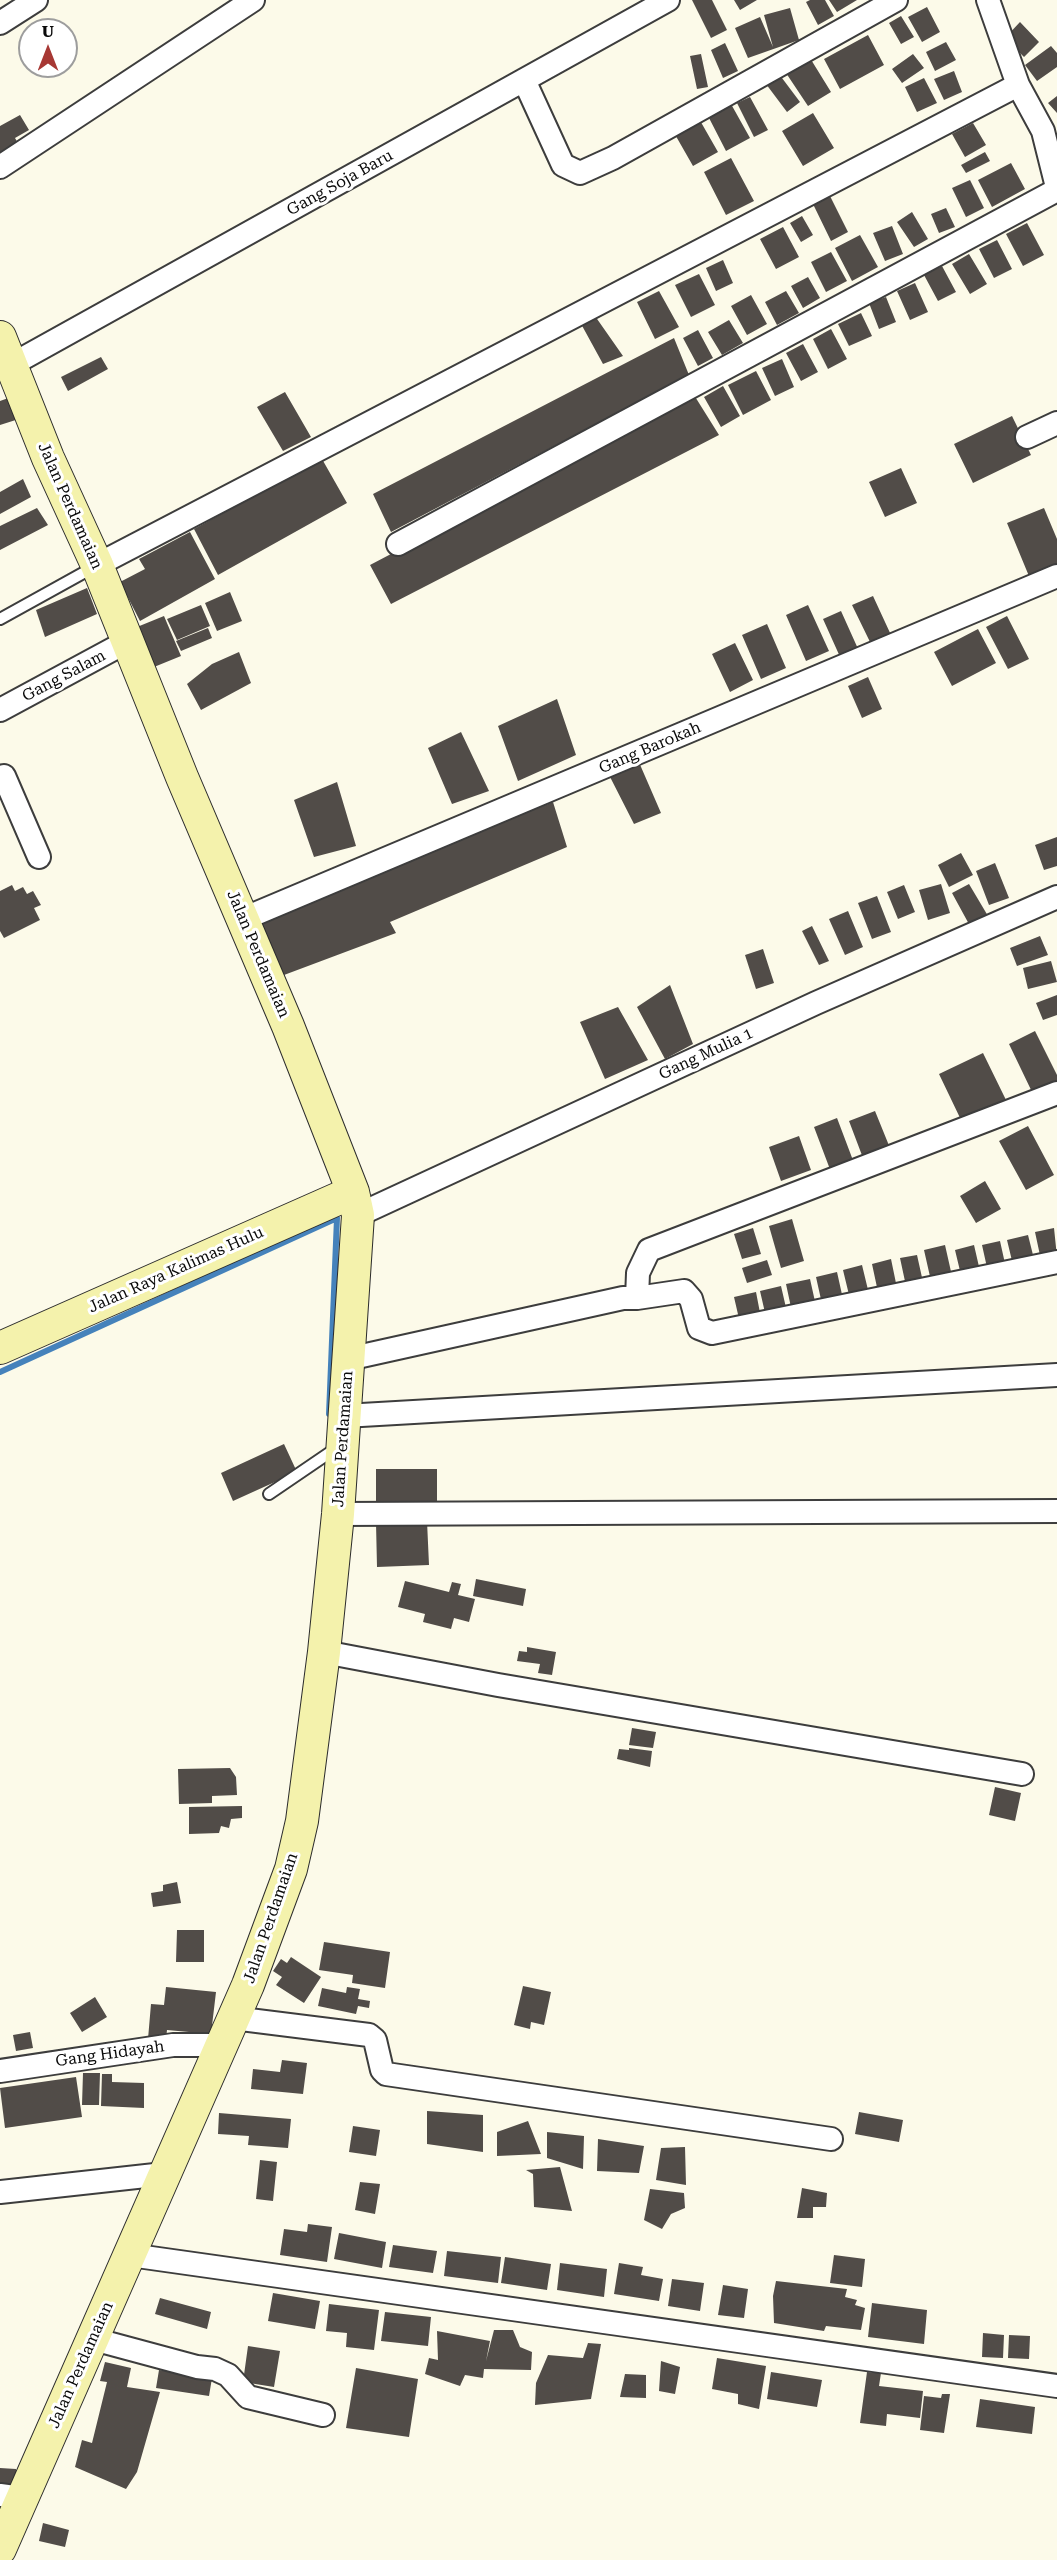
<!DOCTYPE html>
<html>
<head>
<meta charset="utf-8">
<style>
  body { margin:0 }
  #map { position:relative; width:1057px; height:2560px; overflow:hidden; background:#fcfae9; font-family:"Roboto Serif",serif }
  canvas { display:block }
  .north { position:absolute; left:18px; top:18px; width:60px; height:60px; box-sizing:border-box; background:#fff; border:2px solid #9d9d9d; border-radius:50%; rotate:0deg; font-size:16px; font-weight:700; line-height:24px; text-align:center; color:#0a0a0a }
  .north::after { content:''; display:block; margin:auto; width:21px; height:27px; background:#a73834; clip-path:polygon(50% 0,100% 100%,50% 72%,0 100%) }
</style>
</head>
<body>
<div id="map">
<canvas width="1057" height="2560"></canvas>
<div class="north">U</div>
</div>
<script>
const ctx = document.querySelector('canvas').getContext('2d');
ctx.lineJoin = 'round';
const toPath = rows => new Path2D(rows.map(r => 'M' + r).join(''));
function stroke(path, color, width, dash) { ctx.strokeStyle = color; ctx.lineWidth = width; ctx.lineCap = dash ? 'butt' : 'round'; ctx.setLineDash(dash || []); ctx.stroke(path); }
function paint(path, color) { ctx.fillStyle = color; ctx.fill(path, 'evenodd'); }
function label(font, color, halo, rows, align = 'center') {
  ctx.font = font + ' "Roboto Serif",serif'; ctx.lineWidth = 6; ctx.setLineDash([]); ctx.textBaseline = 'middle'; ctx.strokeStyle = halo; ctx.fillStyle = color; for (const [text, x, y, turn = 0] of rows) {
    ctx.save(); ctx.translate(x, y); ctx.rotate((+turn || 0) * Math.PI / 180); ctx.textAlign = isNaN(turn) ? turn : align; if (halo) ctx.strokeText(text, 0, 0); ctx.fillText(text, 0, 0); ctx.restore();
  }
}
const stream = toPath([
  [0,1372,337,1218,329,1414]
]);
const building = toPath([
  [692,0,712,0,727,30,711,38],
  [734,0,757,0,740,10],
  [810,0,825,0,834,16,818,25,806,2],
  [829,0,857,0,837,12],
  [927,7,940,32,922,42,908,17],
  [790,8,799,40,748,58,735,28,760,17,773,47,764,15],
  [901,16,914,37,901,44,889,23],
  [1020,22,1039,42,1024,57,1005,38],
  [868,35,884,65,840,89,824,59],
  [946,42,956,60,935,71,926,52],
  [725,43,738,71,723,78,711,50],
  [1051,46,1057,53,1057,67,1037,81,1025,65],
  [701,54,708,87,697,89,690,56],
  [913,54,924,68,902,83,892,69],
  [810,58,831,92,808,106,786,73],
  [954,71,962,92,944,100,934,79],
  [779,74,800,102,787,112,766,84],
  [924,78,937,103,917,112,905,87],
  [1057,96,1057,113,1048,103],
  [750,97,768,130,754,137,737,103],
  [731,104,750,138,726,151,708,116],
  [813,113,834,148,803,166,782,131],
  [20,115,29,130,15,138,19,145,0,156,0,126],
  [698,117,718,152,693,166,673,131],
  [973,123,986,145,965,157,952,134],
  [985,152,990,161,966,173,961,165],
  [731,158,754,201,726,215,704,172],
  [1011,163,1025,189,992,207,978,180],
  [970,180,984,208,966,217,952,188],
  [830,196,848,232,831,241,813,204],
  [946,208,955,227,939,233,931,214],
  [912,212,928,239,914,247,897,222],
  [802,216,813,235,801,242,790,223],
  [1027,223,1044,255,1023,266,1006,234],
  [892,226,903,254,885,261,873,233],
  [783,227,799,257,776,269,760,239],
  [860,235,878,267,852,281,835,248],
  [997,240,1012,269,994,278,979,249],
  [831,252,847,281,826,292,811,262],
  [969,254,987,284,970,294,952,264],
  [723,260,733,283,716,291,706,268],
  [942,266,956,292,938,301,924,275],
  [699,274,715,305,691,317,675,285],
  [808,277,820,298,803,308,791,286],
  [915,283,928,312,910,320,897,291],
  [659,291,679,327,655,339,637,302],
  [786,291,799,313,777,325,765,302],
  [751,295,767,324,747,335,731,306],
  [886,297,896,322,879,329,869,303],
  [861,313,872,336,849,346,838,324],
  [595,316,623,356,603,364,580,322],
  [729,320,743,343,722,355,708,332],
  [831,329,847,359,828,369,813,339],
  [698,330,713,358,698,366,683,338],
  [674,338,689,375,391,532,373,494],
  [803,344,818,372,801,381,786,353],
  [101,357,108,369,68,391,61,377],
  [782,359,794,387,775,396,762,368],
  [756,371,771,400,743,415,728,385],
  [723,386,740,416,721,427,704,397],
  [285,392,311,437,283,451,257,407],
  [694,395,719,435,391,604,370,565],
  [14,396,22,418,0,425,0,401],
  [1012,416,1031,455,973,483,954,444],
  [322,459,347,503,218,575,194,529],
  [901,468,917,503,885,517,869,482],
  [23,479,31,497,0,514,0,492],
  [37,508,48,525,0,550,0,526],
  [1044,508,1057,539,1057,570,1031,581,1007,523],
  [190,532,215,579,140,621,120,582,145,569,139,559],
  [87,588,97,614,45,637,36,610],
  [230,592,242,621,217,631,205,603],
  [873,596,891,635,871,644,852,605],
  [201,605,210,626,177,640,167,619],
  [808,605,829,651,806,661,786,615],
  [841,611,859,651,841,659,823,619],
  [164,616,181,656,154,667,137,627],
  [1007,616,1029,659,1008,669,986,627],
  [767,624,786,668,761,679,742,635],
  [208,628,212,638,181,651,176,641],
  [978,629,996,663,952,686,934,652],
  [735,643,753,680,730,692,712,654],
  [239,652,251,683,201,710,187,684,212,664],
  [868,677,882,709,862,718,848,686],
  [557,699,576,755,518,781,498,726],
  [461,732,489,791,452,804,428,748],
  [638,760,661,813,634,824,607,771],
  [337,782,356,846,314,857,294,800],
  [553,802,567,847,390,922,396,933,276,978,254,921],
  [1057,837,1057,866,1044,870,1035,845],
  [961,853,973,875,949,887,938,865],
  [995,863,1009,898,989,905,976,871],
  [941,884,950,913,928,920,919,890],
  [969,884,988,916,970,926,952,893],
  [12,885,15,891,23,887,27,894,33,891,41,905,34,908,40,920,4,938,0,931,0,891],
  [904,885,915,912,898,919,887,892],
  [877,896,891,932,872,939,858,903],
  [848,911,863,947,845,955,829,919],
  [812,926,829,961,819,965,802,931],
  [1040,936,1048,955,1017,966,1010,948],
  [763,949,774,983,756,989,745,955],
  [1051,961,1057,982,1028,989,1023,968],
  [670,985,693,1044,665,1059,637,1007],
  [1057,995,1057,1015,1043,1020,1036,1003],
  [618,1007,648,1060,605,1079,580,1022],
  [1035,1031,1057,1075,1057,1083,1033,1094,1009,1044],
  [983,1053,1006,1100,962,1122,939,1074],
  [875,1111,890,1148,863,1158,849,1121],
  [837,1118,854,1163,831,1172,814,1127],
  [1028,1126,1054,1175,1026,1190,999,1141],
  [799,1136,811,1170,781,1181,769,1147],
  [985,1181,1001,1209,976,1223,960,1196],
  [792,1219,804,1261,781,1268,769,1226],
  [753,1228,761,1254,742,1259,734,1234],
  [1054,1228,1057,1257,1041,1260,1035,1232],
  [1028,1235,1034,1259,1013,1265,1007,1240],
  [1000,1241,1006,1268,988,1272,982,1245],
  [945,1245,952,1276,931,1281,924,1250],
  [974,1245,980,1271,961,1275,955,1250],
  [917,1255,923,1282,906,1286,900,1258],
  [891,1259,897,1288,878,1292,872,1264],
  [767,1260,772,1275,747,1283,742,1268],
  [862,1265,869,1294,850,1299,843,1270],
  [837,1272,843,1299,822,1304,816,1277],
  [810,1279,816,1306,792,1312,786,1284],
  [781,1286,787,1312,766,1317,760,1291],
  [756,1292,761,1318,740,1323,734,1297],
  [284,1444,297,1472,233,1501,221,1473],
  [376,1469,437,1469,437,1510,376,1510],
  [427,1521,429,1565,377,1567,376,1523],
  [476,1579,526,1589,523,1606,473,1596],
  [405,1581,449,1592,452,1582,461,1584,458,1595,475,1599,469,1622,454,1618,451,1629,423,1622,425,1614,398,1607],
  [527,1647,556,1652,552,1675,538,1673,540,1664,517,1661,519,1651,527,1652],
  [632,1728,656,1732,653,1748,629,1745],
  [629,1748,652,1751,650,1767,617,1759,619,1749,629,1750],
  [230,1768,236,1777,237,1795,212,1796,212,1803,179,1804,178,1769],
  [995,1787,1021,1793,1015,1821,989,1815],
  [242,1806,242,1818,231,1819,229,1828,221,1826,219,1833,189,1834,189,1807],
  [177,1882,181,1903,153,1907,151,1893,163,1891,163,1885],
  [177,1930,204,1930,204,1962,176,1962],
  [324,1942,390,1952,385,1988,352,1983,353,1975,319,1970],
  [291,1957,321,1977,304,2003,276,1985,282,1977,273,1971,281,1959,287,1963],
  [523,1986,551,1992,544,2025,531,2022,530,2029,514,2025],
  [166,1987,216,1992,211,2034,167,2030,166,2040,148,2039,151,2004,164,2005],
  [347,1987,360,1989,358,1999,370,2001,369,2008,358,2006,356,2014,318,2006,322,1988,346,1993],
  [95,1997,107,2017,82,2032,70,2013],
  [30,2032,33,2048,16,2051,13,2035],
  [282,2060,307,2063,303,2094,251,2089,253,2069,280,2072],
  [83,2073,100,2073,99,2105,82,2105],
  [102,2074,112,2074,112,2082,144,2083,144,2108,101,2106],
  [76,2077,82,2117,5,2128,0,2088],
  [427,2111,483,2115,483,2152,427,2144],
  [859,2112,903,2120,899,2142,855,2134],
  [219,2113,291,2119,288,2148,248,2145,249,2136,218,2134],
  [528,2121,541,2154,497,2156,497,2132],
  [353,2126,380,2130,376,2156,349,2152],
  [547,2132,584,2136,583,2169,547,2158],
  [598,2139,644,2146,639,2173,597,2171],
  [685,2147,686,2185,656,2180,661,2148],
  [260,2160,277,2162,273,2201,256,2199],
  [560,2167,572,2211,534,2207,533,2174,526,2170],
  [360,2182,380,2184,375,2214,355,2210],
  [802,2188,827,2193,826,2207,813,2207,813,2218,797,2218],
  [650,2189,684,2193,685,2208,671,2214,662,2229,644,2220],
  [308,2224,332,2227,327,2262,280,2255,284,2229,307,2232],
  [339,2233,386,2242,382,2268,334,2259],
  [393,2245,437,2251,433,2273,389,2267],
  [447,2251,501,2257,498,2283,444,2276],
  [834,2255,865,2259,862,2287,830,2283],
  [505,2257,551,2264,547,2290,501,2283],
  [560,2263,607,2269,604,2297,557,2290],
  [619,2263,643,2267,641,2275,663,2279,659,2301,614,2294],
  [672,2279,704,2283,700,2311,668,2306],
  [776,2281,847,2289,845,2297,857,2300,855,2305,865,2308,861,2330,826,2326,824,2331,774,2323,773,2296],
  [723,2285,748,2289,744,2318,718,2315],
  [273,2293,320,2301,315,2329,268,2321],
  [160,2298,211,2312,207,2329,155,2314],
  [872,2303,927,2310,924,2344,868,2337],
  [329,2304,379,2310,374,2350,346,2347,347,2333,326,2331],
  [385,2312,431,2317,428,2346,381,2341],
  [494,2330,513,2330,520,2347,532,2352,531,2370,484,2369,483,2378,465,2375,460,2386,425,2374,429,2358,438,2360,437,2331,490,2341,486,2361],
  [983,2333,1004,2335,1003,2358,982,2357],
  [1009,2335,1030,2336,1029,2359,1008,2358],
  [588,2343,601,2344,591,2399,535,2405,536,2383,548,2355,583,2358],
  [248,2346,280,2351,274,2387,243,2382],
  [717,2358,766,2366,759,2409,738,2404,738,2394,712,2389],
  [661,2361,680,2367,675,2394,659,2391],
  [105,2362,131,2368,127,2387,160,2392,137,2472,126,2489,75,2467,82,2440,92,2443,107,2382,100,2381],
  [356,2368,418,2379,409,2437,346,2428],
  [159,2370,212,2378,209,2396,156,2388],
  [771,2372,822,2380,817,2407,767,2399],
  [867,2372,881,2373,879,2386,923,2391,920,2418,887,2414,886,2426,860,2423],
  [625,2374,646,2375,646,2398,620,2397],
  [942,2394,950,2394,944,2433,920,2430,924,2396,941,2398],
  [980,2399,1035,2407,1032,2434,976,2427],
  [0,2468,16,2469,16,2485,0,2483],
  [43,2523,69,2530,65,2547,39,2541]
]);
const lane = toPath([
  [0,619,94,567],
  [269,1494,338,1447]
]);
const street = toPath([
  [988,0,1018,85,1043,131,1057,187],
  [0,23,36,0],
  [524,80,563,165,580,173,613,158,896,0],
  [0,167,253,0],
  [11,365,668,0],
  [1027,437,1057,423],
  [398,544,1057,190],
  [97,565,1018,85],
  [0,710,128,641],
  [4,776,39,857],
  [243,919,1057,576],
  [358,1215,816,1003,1057,897],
  [637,1298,684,1291,691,1299,699,1328,712,1333,1057,1262],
  [348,1359,623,1298,637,1298,638,1273,649,1250,1057,1093],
  [344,1416,1057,1375],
  [338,1514,1057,1511],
  [324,1652,498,1685,1022,1774],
  [233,2018,369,2035,375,2040,382,2070,386,2074,831,2139],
  [0,2071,173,2045,221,2045],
  [0,2192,164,2174],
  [130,2255,1057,2386],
  [93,2339,197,2367,215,2369,228,2375,248,2397,323,2415],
  [0,2495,22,2498]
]);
const secondary = toPath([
  [0,337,48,458,97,565,182,777,288,1026,353,1192,358,1215,338,1514,324,1652,302,1821,291,1869,248,1985,0,2549],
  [0,1348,353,1192]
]);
const streetNames = [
  ["Gang Soja Baru",340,183,-29],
  ["Jalan Perdamaian",70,506,66],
  ["Gang Salam",64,676,-28],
  ["Gang Barokah",650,748,-23],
  ["Jalan Perdamaian",258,954,67],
  ["Gang Mulia 1",706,1054,-25],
  ["Jalan Raya Kalimas Hulu",176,1270,-24],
  ["Jalan Perdamaian",343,1439,-86],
  ["Jalan Perdamaian",271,1918,-71],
  ["Gang Hidayah",110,2054,-8],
  ["Jalan Perdamaian",81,2365,-66]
];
stroke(stream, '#4582bb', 6);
paint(building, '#514c48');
stroke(lane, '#3d3d3d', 14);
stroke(street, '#3d3d3d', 26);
stroke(secondary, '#2c2c2c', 34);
stroke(lane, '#fff', 10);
stroke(street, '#fff', 22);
stroke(secondary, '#f4f2ac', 32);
label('16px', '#0a0a0a', '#fff', streetNames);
</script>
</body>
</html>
